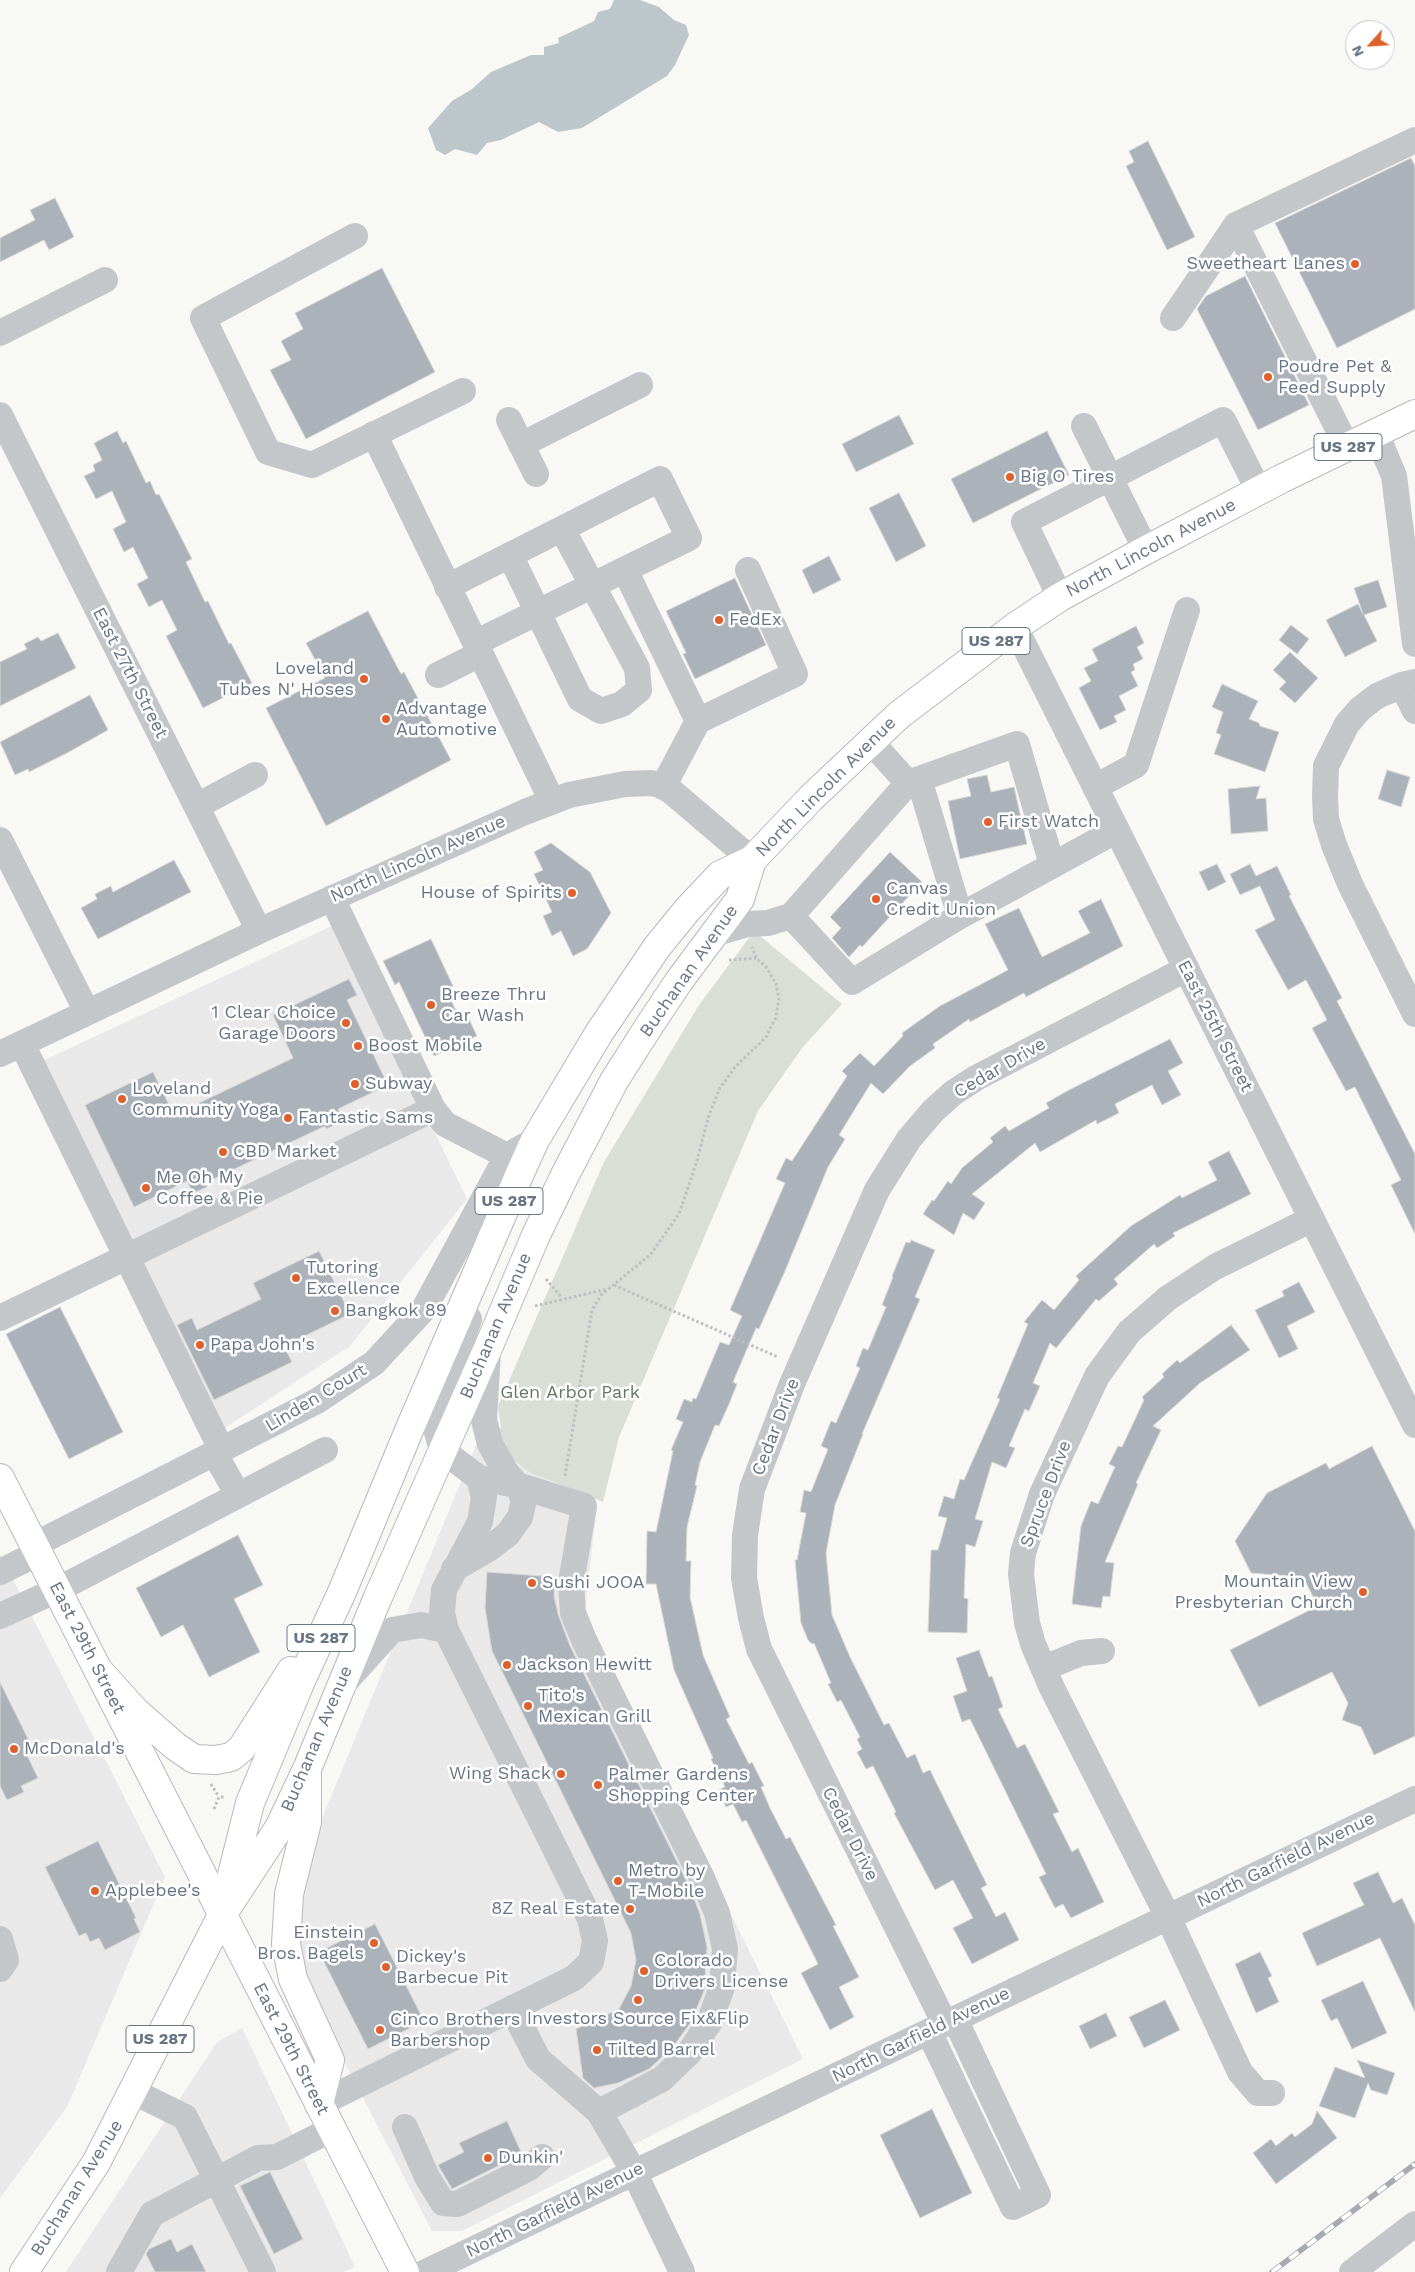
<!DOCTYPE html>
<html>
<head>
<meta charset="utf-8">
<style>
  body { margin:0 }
  #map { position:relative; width:1415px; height:2272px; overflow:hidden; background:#f8f8f5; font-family:"Work Sans",sans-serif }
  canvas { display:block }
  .north { position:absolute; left:1345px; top:20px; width:50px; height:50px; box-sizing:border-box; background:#fff; border:1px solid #c2c8ce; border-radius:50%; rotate:244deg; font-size:14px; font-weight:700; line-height:20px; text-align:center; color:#677685 }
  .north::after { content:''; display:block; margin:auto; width:18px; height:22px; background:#e0602d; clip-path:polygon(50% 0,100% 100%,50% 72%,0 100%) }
</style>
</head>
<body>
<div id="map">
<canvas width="1415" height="2272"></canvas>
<div class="north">N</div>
</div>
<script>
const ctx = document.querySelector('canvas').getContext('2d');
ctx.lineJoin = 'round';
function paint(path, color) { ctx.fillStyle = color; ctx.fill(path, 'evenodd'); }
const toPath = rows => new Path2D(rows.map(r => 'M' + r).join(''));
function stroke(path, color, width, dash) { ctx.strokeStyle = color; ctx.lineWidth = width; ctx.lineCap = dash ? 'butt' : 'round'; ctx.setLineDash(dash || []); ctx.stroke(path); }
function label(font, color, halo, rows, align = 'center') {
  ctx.font = font + ' "Work Sans",sans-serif'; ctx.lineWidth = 5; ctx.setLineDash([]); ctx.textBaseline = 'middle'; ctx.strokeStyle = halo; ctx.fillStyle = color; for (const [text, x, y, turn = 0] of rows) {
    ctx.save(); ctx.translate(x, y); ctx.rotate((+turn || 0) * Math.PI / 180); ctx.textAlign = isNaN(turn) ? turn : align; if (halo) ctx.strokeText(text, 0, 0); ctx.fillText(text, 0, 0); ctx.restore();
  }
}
const built = toPath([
  [334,925,467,1199,350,1346,205,1441,21,1071],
  [477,1443,597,1506,585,1608,594,1640,803,2059,462,2231,432,2231,302,1980,296,1905,311,1845],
  [0,1554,165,1877,67,2107,0,2198],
  [242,2028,355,2267,343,2272,66,2272,217,2042]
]);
const green = toPath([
  [754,931,842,1004,802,1048,758,1111,619,1437,603,1502,531,1473,513,1460,496,1434,501,1427,498,1406,604,1162,699,1005]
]);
const water = toPath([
  [614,0,640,0,659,7,674,20,686,25,689,35,675,65,667,76,582,128,558,132,539,122,501,140,487,143,477,155,455,149,445,155,436,150,428,128,452,101,472,89,491,72,531,55,544,55,544,47,559,43,558,38,594,21,598,12,610,9]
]);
const building = toPath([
  [1148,141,1195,237,1167,250,1126,166,1134,162,1129,151,1148,141],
  [1411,158,1415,166,1415,309,1337,348,1275,223,1411,158],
  [55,198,74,237,49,250,44,240,0,262,0,238,35,220,30,210,55,198],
  [382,268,435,372,306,439,270,370,291,360,281,341,303,329,295,313,382,268],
  [1245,276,1309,405,1258,430,1197,309,1206,296,1245,276],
  [899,415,914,444,856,472,842,444,899,415],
  [117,431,123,443,126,441,146,483,150,481,156,495,159,494,192,559,186,562,205,602,208,601,229,644,231,643,252,683,203,708,166,636,177,630,162,600,149,607,137,584,148,578,133,547,124,552,113,529,126,522,112,491,96,499,84,476,95,471,93,465,102,460,94,443,117,431],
  [1047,431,1069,475,973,523,951,479,1047,431],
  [899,493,926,546,896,562,869,508,899,493],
  [829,556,841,580,813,594,802,570,829,556],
  [735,578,766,645,695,679,683,654,686,653,666,611,735,578],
  [1378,580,1387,607,1364,615,1377,641,1345,657,1326,620,1358,604,1363,614,1354,588,1378,580],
  [368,611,401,674,404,672,451,760,326,826,266,708,325,678,306,643,368,611],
  [1291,625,1309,639,1297,654,1279,640,1291,625],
  [1136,626,1144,643,1137,647,1143,659,1133,664,1135,670,1131,672,1138,686,1119,696,1126,710,1114,716,1117,722,1100,730,1079,688,1091,681,1084,668,1098,661,1092,649,1136,626],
  [58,633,76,668,0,706,0,662,27,649,24,644,38,637,41,641,58,633],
  [1290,652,1318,678,1295,703,1279,689,1286,682,1273,670,1290,652],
  [1222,684,1258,701,1249,719,1259,723,1260,726,1279,732,1265,772,1214,754,1221,735,1216,733,1223,712,1212,707,1222,684],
  [90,695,108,730,67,753,29,772,28,769,15,775,0,742,90,695],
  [1387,770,1410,777,1401,807,1378,799,1387,770],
  [987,775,991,792,1014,787,1027,844,960,859,948,801,971,796,967,779,987,775],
  [1260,786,1256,799,1266,798,1268,831,1231,834,1228,789,1260,786],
  [551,843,590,872,611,913,587,949,573,956,561,931,552,936,543,916,552,912,534,874,543,870,534,852,551,843],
  [890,852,922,882,862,947,860,945,849,957,832,938,841,928,830,917,890,852],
  [174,860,191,892,98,939,81,908,97,899,95,894,111,886,113,892,174,860],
  [1217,864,1226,882,1208,891,1199,872,1217,864],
  [1250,864,1256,876,1277,866,1291,895,1289,896,1342,998,1337,1001,1415,1154,1415,1234,1391,1185,1401,1180,1355,1087,1346,1091,1312,1028,1327,1020,1306,980,1288,990,1255,930,1275,920,1260,886,1240,895,1230,874,1250,864],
  [1101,899,1123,946,1026,997,1024,993,970,1022,969,1019,933,1044,935,1048,910,1066,883,1094,871,1083,839,1135,845,1139,828,1167,785,1271,759,1329,756,1328,733,1382,737,1384,729,1404,719,1426,715,1425,700,1462,695,1485,697,1486,687,1527,686,1561,691,1561,690,1597,703,1655,730,1717,726,1719,749,1764,752,1762,764,1786,761,1787,770,1808,786,1839,790,1837,836,1925,833,1926,859,1977,839,1987,854,2017,830,2030,801,1973,818,1964,746,1820,742,1822,733,1804,726,1807,718,1790,725,1787,711,1759,713,1758,674,1670,656,1584,646,1584,647,1531,656,1532,673,1451,671,1450,683,1422,676,1419,684,1399,692,1402,693,1398,696,1399,720,1342,729,1345,742,1316,730,1310,785,1183,776,1179,786,1158,792,1161,847,1076,842,1071,860,1053,874,1066,903,1036,902,1033,940,1006,1008,970,985,924,1019,908,1042,957,1090,933,1078,911,1101,899],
  [431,939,453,986,446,990,462,1023,469,1019,477,1036,434,1056,399,982,395,985,383,961,431,939],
  [349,979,357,995,347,1000,388,1085,338,1109,343,1121,326,1129,325,1126,205,1183,207,1187,193,1193,187,1181,134,1207,85,1105,153,1072,174,1115,293,1058,273,1015,349,979],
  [1170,1039,1183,1063,1168,1071,1181,1095,1162,1105,1152,1085,1115,1104,1119,1113,1097,1124,1096,1120,1040,1152,1035,1143,972,1194,985,1203,974,1220,963,1213,954,1235,923,1214,932,1200,934,1201,948,1181,951,1184,962,1168,993,1142,990,1138,1005,1126,1009,1131,1049,1108,1046,1103,1069,1090,1170,1039],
  [1229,1151,1251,1194,1173,1233,1175,1236,1157,1248,1154,1244,1114,1279,1118,1284,1099,1301,1096,1299,1056,1348,1050,1343,1033,1383,1040,1386,1029,1411,1025,1409,1009,1446,1015,1448,1006,1468,992,1462,975,1519,983,1521,975,1547,966,1544,964,1598,968,1599,967,1633,928,1632,931,1550,938,1550,947,1518,938,1516,944,1496,954,1499,960,1479,964,1480,1000,1399,997,1398,1028,1324,1024,1322,1042,1300,1054,1310,1079,1280,1076,1276,1131,1226,1180,1195,1182,1198,1217,1180,1208,1162,1229,1151],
  [911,1240,935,1250,915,1297,920,1299,862,1434,863,1434,835,1505,826,1553,832,1615,850,1657,884,1725,889,1723,907,1758,915,1754,923,1773,930,1770,987,1885,981,1888,996,1917,1005,1912,1019,1940,972,1964,953,1928,973,1918,953,1880,935,1890,894,1813,896,1812,873,1766,866,1769,857,1752,862,1749,857,1739,860,1737,841,1700,837,1702,828,1684,831,1683,814,1643,812,1644,808,1640,801,1623,795,1560,797,1560,806,1513,800,1512,804,1490,811,1492,828,1449,821,1446,831,1421,836,1423,860,1368,856,1366,863,1348,868,1350,886,1307,882,1305,893,1277,892,1276,906,1242,910,1243,911,1240],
  [319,1251,350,1314,284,1346,292,1362,214,1400,177,1325,192,1318,197,1330,261,1299,253,1283,319,1251],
  [1299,1282,1315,1312,1287,1326,1298,1349,1279,1358,1255,1310,1284,1296,1282,1291,1299,1282],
  [60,1307,123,1432,69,1459,6,1334,60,1307],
  [1231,1325,1250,1350,1200,1383,1153,1426,1161,1430,1136,1483,1138,1484,1105,1562,1114,1563,1110,1597,1103,1596,1101,1608,1072,1604,1081,1526,1091,1501,1098,1504,1115,1467,1109,1464,1118,1446,1122,1447,1144,1400,1142,1397,1164,1377,1162,1374,1177,1360,1180,1363,1231,1325],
  [1372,1446,1415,1531,1415,1736,1374,1755,1361,1727,1342,1720,1348,1703,1332,1672,1259,1707,1230,1650,1318,1606,1303,1577,1251,1573,1235,1541,1267,1493,1326,1463,1329,1469,1372,1446],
  [238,1535,263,1585,234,1599,260,1652,209,1677,183,1625,161,1637,136,1588,238,1535],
  [487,1572,555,1577,554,1596,558,1614,570,1646,689,1886,700,1914,707,1947,704,1991,691,2022,672,2048,649,2069,618,2083,594,2088,583,2078,576,2029,619,2009,631,1986,636,1960,631,1933,492,1651,485,1608,487,1572],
  [979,1650,989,1677,992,1676,1003,1707,998,1709,1017,1748,1025,1744,1059,1812,1053,1814,1072,1852,1078,1848,1104,1902,1071,1918,1063,1904,1055,1908,1039,1877,1046,1874,970,1719,962,1722,953,1696,967,1691,956,1658,979,1650],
  [0,1682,32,1747,25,1751,38,1778,21,1786,24,1792,7,1800,0,1786,0,1682],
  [98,1841,136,1918,134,1919,140,1932,105,1950,99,1938,90,1942,86,1933,79,1936,45,1867,98,1841],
  [1378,1872,1393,1903,1402,1898,1415,1925,1415,2012,1380,1938,1317,1966,1302,1933,1364,1905,1353,1883,1378,1872],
  [375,1924,424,2021,368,2049,319,1952,375,1924],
  [1260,1952,1272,1976,1268,1978,1279,2002,1256,2013,1235,1964,1260,1952],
  [1363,1981,1387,2033,1352,2049,1337,2018,1331,2021,1321,2000,1363,1981],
  [1165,2000,1180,2030,1144,2048,1129,2017,1165,2000],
  [1106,2013,1117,2036,1090,2049,1079,2026,1106,2013],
  [1357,2060,1395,2073,1387,2095,1371,2090,1368,2083,1355,2118,1319,2106,1335,2067,1365,2078,1357,2060],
  [932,2109,972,2193,920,2218,880,2135,932,2109],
  [1317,2111,1337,2138,1276,2184,1253,2153,1271,2139,1276,2146,1292,2133,1295,2137,1312,2124,1317,2111],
  [507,2121,522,2154,452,2189,438,2165,464,2152,459,2143,507,2121],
  [270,2172,303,2239,274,2254,240,2186,270,2172],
  [171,2239,177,2252,192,2244,206,2272,155,2272,146,2254,149,2249,171,2239]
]);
const path = toPath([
  [729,960,756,958],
  [546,1279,561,1297],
  [614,1285,778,1357],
  [535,1306,607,1289],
  [565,1476,592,1310,601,1295,650,1255,679,1214,696,1164,709,1115,720,1088,735,1067,766,1037,776,1017,779,998,776,984,767,968,756,958,752,947],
  [211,1784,219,1797],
  [214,1809,219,1797,224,1797]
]);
const minor = toPath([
  [355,236,203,318,268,452,312,465,463,391],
  [1173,318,1236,225],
  [0,333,105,280],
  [0,415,259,931],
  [509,420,536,474],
  [1084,426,1146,550],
  [1376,433,1394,476,1415,644],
  [374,434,552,801],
  [521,445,640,385],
  [1347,447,1236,225,1415,140],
  [510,555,580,699,601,711,622,704,639,690,637,668,562,529],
  [625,570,698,721],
  [447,587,660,479,689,538,475,643],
  [1060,597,1024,522,1223,420,1259,491],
  [1015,627,1415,1425],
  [438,675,480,654],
  [1415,682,1402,685,1377,696,1360,709,1347,724,1326,766,1325,797,1326,819,1334,845,1350,884,1415,1014],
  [1402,685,1415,711],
  [871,742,908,783],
  [663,787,698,721,795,674,748,570],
  [1095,787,1136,765,1187,610],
  [197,806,255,775],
  [0,840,87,1012],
  [332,898,433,1109,445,1124,507,1156],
  [791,916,852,982,960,916,919,779],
  [960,916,1117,830],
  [713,934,747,924,768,923,791,916,908,783,1017,744,1052,865],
  [22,1044,222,1451],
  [0,1054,259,931,525,812,569,795,625,784,651,783,660,785,671,791,752,860],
  [0,1318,433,1109],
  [215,1454,238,1495],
  [479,1478,517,1485,584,1506,571,1583,573,1613,584,1640,702,1878,717,1913,725,1949,722,1987,709,2023,689,2053,662,2079,599,2112],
  [34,1545,317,1401,374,1363,424,1309,507,1156,535,1140],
  [454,1569,490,1548,508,1534,520,1517,524,1500,517,1485,506,1472,490,1444,484,1420,488,1351],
  [0,1572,38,1553],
  [0,1616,57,1590,325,1450],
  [1044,1668,1081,1653,1102,1651],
  [345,1682,392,1630,421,1625,446,1630],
  [0,1939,6,1960,0,1969],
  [512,2008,538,2059,599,2112,634,2172,682,2272],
  [945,2024,759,1649,751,1618,744,1578,745,1535,752,1489,792,1384,877,1190,909,1139,933,1111,953,1093,976,1078,1186,969],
  [929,2032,1013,2207,1038,2195,955,2019],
  [134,2092,185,2117,263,2272],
  [1272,2093,1258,2093,1240,2072,1168,1917,1052,1688,1033,1644,1027,1623,1021,1574,1023,1553,1042,1494,1097,1376,1129,1332,1168,1298,1215,1267,1312,1219],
  [319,2104,574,1978,591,1962,595,1941,590,1919,446,1630,442,1612,444,1590,480,1522,484,1497,479,1478,442,1450,434,1421,469,1319],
  [405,2127,427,2177,443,2203,457,2204,529,2168,542,2157],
  [119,2272,152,2214,258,2158,277,2157,332,2129],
  [426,2272,1415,1799],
  [1352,2272,1415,2224]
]);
const major = toPath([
  [0,1478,405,2272]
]);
const highway = toPath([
  [98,1670,135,1711,175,1746,194,1759,216,1760,231,1757,242,1748,291,1671],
  [307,1775,307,1822,289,1894,286,1944,293,1979,330,2060,319,2104],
  [222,1915,250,1803,300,1683,342,1592,410,1428,521,1171,535,1140,599,1033,657,947,688,909,720,875,752,860,811,798,899,715,1015,627,1060,597,1146,550,1281,479,1415,414],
  [24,2272,96,2163,222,1915,279,1828,307,1769,378,1597,488,1348,536,1235,565,1175,614,1081,649,1026,679,981,740,899,752,860]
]);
const rail = toPath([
  [1272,2272,1415,2164]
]);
const markers = [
  [1355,264,5,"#e0602d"],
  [1268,377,5,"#e0602d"],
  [1010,477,5,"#e0602d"],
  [719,620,5,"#e0602d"],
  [364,679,5,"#e0602d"],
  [386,719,5,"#e0602d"],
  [988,822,5,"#e0602d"],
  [572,893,5,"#e0602d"],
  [876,899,5,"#e0602d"],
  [431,1005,5,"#e0602d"],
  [346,1023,5,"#e0602d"],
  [358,1046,5,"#e0602d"],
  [355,1084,5,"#e0602d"],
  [122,1099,5,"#e0602d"],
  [288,1118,5,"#e0602d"],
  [223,1152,5,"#e0602d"],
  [146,1188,5,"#e0602d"],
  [296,1278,5,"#e0602d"],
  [335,1311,5,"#e0602d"],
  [200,1345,5,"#e0602d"],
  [532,1583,5,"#e0602d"],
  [1363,1592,5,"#e0602d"],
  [507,1665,5,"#e0602d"],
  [528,1706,5,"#e0602d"],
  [14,1749,5,"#e0602d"],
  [561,1774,5,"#e0602d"],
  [598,1785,5,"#e0602d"],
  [618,1881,5,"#e0602d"],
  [95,1891,5,"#e0602d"],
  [630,1909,5,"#e0602d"],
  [374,1943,5,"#e0602d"],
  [386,1967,5,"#e0602d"],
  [644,1971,5,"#e0602d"],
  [638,2000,5,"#e0602d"],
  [380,2030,5,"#e0602d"],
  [597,2050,5,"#e0602d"],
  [488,2158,5,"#e0602d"]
];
const shields = [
  [1348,447,68],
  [996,641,68],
  [509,1201,68],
  [321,1638,68],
  [160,2039,68]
];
const shieldNames = [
  ["US 287",1348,447],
  ["US 287",996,641],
  ["US 287",509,1201],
  ["US 287",321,1638],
  ["US 287",160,2039]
];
const poiNames = [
  ["Sweetheart Lanes",1345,264,"right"],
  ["Poudre Pet &",1278,367],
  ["Feed Supply",1278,388],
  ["Big O Tires",1020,477],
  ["FedEx",729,620],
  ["Loveland",354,669,"right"],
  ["Tubes N' Hoses",354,690,"right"],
  ["Advantage",396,709],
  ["Automotive",396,730],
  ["First Watch",998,822],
  ["Canvas",886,889],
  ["Credit Union",886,910],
  ["House of Spirits",562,893,"right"],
  ["Breeze Thru",441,995],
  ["Car Wash",441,1016],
  ["1 Clear Choice",336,1013,"right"],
  ["Garage Doors",336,1034,"right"],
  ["Boost Mobile",368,1046],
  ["Subway",365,1084],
  ["Loveland",132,1089],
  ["Community Yoga",132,1110],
  ["Fantastic Sams",298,1118],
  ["CBD Market",233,1152],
  ["Me Oh My",156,1178],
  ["Coffee & Pie",156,1199],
  ["Tutoring",306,1268],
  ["Excellence",306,1289],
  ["Bangkok 89",345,1311],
  ["Papa John's",210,1345],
  ["Mountain View",1353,1582,"right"],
  ["Presbyterian Church",1353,1603,"right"],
  ["Sushi JOOA",542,1583],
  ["Jackson Hewitt",517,1665],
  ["Tito's",538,1696],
  ["Mexican Grill",538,1717],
  ["McDonald's",24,1749],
  ["Wing Shack",551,1774,"right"],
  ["Palmer Gardens",608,1775],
  ["Shopping Center",608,1796],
  ["Metro by",628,1871],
  ["T-Mobile",628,1892],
  ["Applebee's",105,1891],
  ["8Z Real Estate",620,1909,"right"],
  ["Einstein",364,1933,"right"],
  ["Bros. Bagels",364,1954,"right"],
  ["Dickey's",396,1957],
  ["Barbecue Pit",396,1978],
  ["Colorado",654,1961],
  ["Drivers License",654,1982],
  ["Investors Source Fix&Flip",638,2019,"center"],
  ["Cinco Brothers",390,2020],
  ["Barbershop",390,2041],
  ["Tilted Barrel",607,2050],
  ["Dunkin'",498,2158]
];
const streetNames = [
  ["North Lincoln Avenue",1151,548,-28],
  ["East 27th Street",130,673,63],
  ["North Lincoln Avenue",826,787,-45],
  ["North Lincoln Avenue",418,859,-24],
  ["Buchanan Avenue",689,971,-55],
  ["East 25th Street",1215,1026,63],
  ["Cedar Drive",1000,1068,-30],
  ["Buchanan Avenue",496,1326,-67],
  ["Linden Court",316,1398,-31],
  ["Cedar Drive",776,1427,-69],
  ["Spruce Drive",1046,1494,-69],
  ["East 29th Street",87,1648,63],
  ["Buchanan Avenue",317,1739,-67],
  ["Cedar Drive",850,1834,63],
  ["North Garfield Avenue",1286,1860,-26],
  ["North Garfield Avenue",921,2035,-26],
  ["East 29th Street",291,2049,63],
  ["Buchanan Avenue",77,2188,-58],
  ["North Garfield Avenue",555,2210,-26]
];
const parkNames = [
  ["Glen Arbor Park",570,1393]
];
paint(built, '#e8e9e8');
paint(green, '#d9dfd6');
paint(water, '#bdc7cb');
paint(building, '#abb2b9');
stroke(building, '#d9d9d7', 1);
stroke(major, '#b6babe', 30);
stroke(highway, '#b6b9bc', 30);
stroke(path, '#bdbfc1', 3, [2.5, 2.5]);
stroke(minor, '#c3c7ca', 26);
stroke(major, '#fff', 28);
stroke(highway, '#fff', 28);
stroke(rail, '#a6abb1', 5.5);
stroke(rail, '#fff', 4, [11]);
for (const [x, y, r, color] of markers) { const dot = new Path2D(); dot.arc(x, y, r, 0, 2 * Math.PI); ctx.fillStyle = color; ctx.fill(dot); stroke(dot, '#fff', 2); }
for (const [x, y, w] of shields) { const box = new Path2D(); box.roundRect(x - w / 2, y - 13.5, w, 27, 4); ctx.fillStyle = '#fff'; ctx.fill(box); stroke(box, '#677685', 1); }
label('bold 16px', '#677685', null, shieldNames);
label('18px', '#677685', '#fff', poiNames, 'left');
label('18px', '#677685', '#fff', streetNames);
label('18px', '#657862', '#fff', parkNames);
</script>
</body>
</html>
